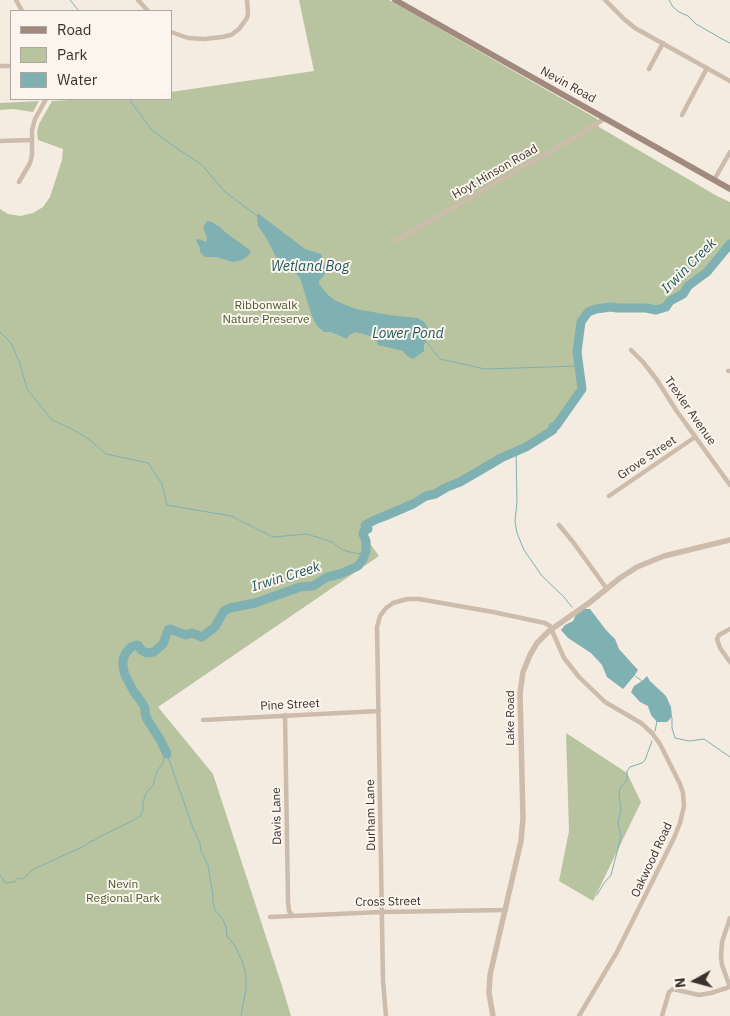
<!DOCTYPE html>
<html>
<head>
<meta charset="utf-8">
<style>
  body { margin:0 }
  #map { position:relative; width:730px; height:1016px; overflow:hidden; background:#f4ebe1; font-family:"IBM Plex Sans",sans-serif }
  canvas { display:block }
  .legend { position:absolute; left:10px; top:10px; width:162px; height:90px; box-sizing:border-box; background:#fbf5ee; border:1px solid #aea6a0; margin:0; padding:6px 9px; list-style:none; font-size:15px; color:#3b302b }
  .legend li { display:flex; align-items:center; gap:10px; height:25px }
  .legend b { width:25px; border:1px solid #aea6a0 }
  .north { position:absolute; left:670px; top:956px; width:50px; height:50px; -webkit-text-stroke:4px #fbf5ee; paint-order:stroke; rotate:263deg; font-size:14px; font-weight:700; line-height:20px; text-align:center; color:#3b302b }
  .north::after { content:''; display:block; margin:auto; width:18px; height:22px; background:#3b302b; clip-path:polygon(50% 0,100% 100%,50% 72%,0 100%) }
</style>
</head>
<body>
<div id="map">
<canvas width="730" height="1016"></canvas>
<ul class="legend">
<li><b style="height:6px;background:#a18a7d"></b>Road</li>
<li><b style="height:14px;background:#b8c4a0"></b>Park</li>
<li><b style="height:14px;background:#7fb0b2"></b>Water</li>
</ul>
<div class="north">N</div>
</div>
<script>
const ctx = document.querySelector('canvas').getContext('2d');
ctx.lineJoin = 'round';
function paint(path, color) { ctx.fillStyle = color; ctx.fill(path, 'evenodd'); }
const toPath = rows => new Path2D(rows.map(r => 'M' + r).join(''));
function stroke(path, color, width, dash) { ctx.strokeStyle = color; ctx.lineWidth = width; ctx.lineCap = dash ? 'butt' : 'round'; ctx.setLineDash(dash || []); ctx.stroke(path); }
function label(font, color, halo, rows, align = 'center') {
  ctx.font = font + ' "IBM Plex Sans",sans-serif'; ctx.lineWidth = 4; ctx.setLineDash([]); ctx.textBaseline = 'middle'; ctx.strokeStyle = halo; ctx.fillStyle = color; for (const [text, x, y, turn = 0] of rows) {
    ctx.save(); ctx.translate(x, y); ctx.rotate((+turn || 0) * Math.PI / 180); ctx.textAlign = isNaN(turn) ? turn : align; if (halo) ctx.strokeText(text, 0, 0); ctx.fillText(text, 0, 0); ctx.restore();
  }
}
const green = toPath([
  [299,0,389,0,587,113,597,119,599,127,717,196,730,202,730,244,707,272,688,286,683,294,670,301,666,307,656,310,646,308,617,308,611,307,596,309,588,312,581,322,577,352,582,389,556,426,553,427,553,430,526,447,501,458,460,482,447,487,435,494,426,496,413,504,385,516,377,519,365,525,360,530,379,556,158,707,213,774,282,986,291,1016,0,1016,0,209,8,214,20,216,33,213,43,207,50,197,62,160,63,149,38,140,37,132,39,124,52,101,89,99,171,99,171,92,314,71],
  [39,101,33,112,13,109,0,110,0,103],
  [566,733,627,773,641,802,593,901,559,881,569,831]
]);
const water = toPath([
  [259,214,305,249,321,254,326,268,325,274,319,281,319,284,328,295,336,301,356,309,389,315,417,318,423,321,427,326,428,329,425,335,426,341,424,345,424,351,413,359,407,356,403,351,378,345,376,339,370,336,356,332,349,335,347,339,331,332,324,332,317,326,312,316,300,278,291,268,276,257,267,239,258,226,257,215],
  [207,221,212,222,220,227,225,232,251,251,249,255,242,260,233,262,216,257,205,257,200,252,200,248,196,240,199,239,206,242,207,237,203,228],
  [584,609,590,609,606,630,615,639,619,649,638,670,634,676,623,689,607,677,602,665,591,653,568,638,561,630,565,625,573,621,577,613],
  [647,676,650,681,666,696,671,707,672,717,667,722,657,722,651,715,648,706,640,702,631,692,634,686,642,681]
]);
const stream = toPath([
  [70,0,79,11],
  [669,0,673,7,679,12,688,16,696,24,722,39,730,43],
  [130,99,131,102,152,130,169,143,202,165,224,191,257,216],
  [0,332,11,343,20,364,27,389,52,420,72,429,90,440,106,454,148,463,162,484,167,505,231,516,273,537,307,534,332,542,343,550,350,552,360,554,366,551],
  [425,340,440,359,485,369,579,366],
  [516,451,517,502,515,521,517,533,524,550,542,576,563,596,572,607],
  [635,676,642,681],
  [672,718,672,728,675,738,689,741,704,739,730,757],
  [655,731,657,721],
  [167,754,193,828,200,844,201,851,208,865,213,895,213,902,215,910,222,918,226,927,227,936,235,946,242,961,245,970,246,980,246,989,241,1016],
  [0,875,1,876,5,883,15,882,18,878,23,879,32,870,84,846,91,841,95,840,99,837,132,821,140,816,143,810,143,802,146,793,153,785,157,771,163,763,164,757,166,755],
  [597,895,604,883,611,875,621,837,618,823,619,818,621,811,619,793,620,788,627,780,627,771,630,767,642,763,645,760,652,741]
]);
const river = toPath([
  [167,754,161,741,147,719,145,713,145,708,141,701,134,692,125,675,123,667,123,660,125,654,131,647,137,645,139,646,141,650,146,653,154,652,163,644,168,630,170,629,186,635,192,633,202,637,215,627,224,611,230,608,255,603,300,587,313,586,327,577,340,574,358,566,363,559,366,551,366,541,363,534,364,531,368,529,365,525,377,519,385,516,413,504,426,496,435,494,447,487,460,482,501,458,526,447,553,430,553,427,556,426,582,389,577,352,581,322,588,312,596,309,611,307,617,308,646,308,656,310,666,307,670,301,683,294,688,286,707,272,730,244]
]);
const minor = toPath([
  [16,0,22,11],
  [138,0,148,11],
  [605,0,624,19,635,28,730,81],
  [171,32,188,38,204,39,222,37,231,35,239,29,247,18,248,13,247,0],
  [0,66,11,66],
  [649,69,663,43],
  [682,115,707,68],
  [0,141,32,140],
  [714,180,730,152],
  [19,182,30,163,32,155,32,130,35,119,46,99],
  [395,241,570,140,604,119],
  [631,350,643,362,657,380,676,410,730,485],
  [728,371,730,371],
  [609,496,695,437],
  [559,525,573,542,607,589],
  [730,629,719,635,717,639,720,648,730,662],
  [285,715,288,901,289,911,292,915],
  [203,720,379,711],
  [270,917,382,912,506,910],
  [730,918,722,942,721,957,722,965,730,987],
  [386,1016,383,981,377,627,380,616,386,608,393,603,407,599,419,599,493,612,545,623,550,626,564,658,579,677,605,702,641,723,652,733,660,744,680,784,683,793,684,806,680,823,674,838,617,952,579,1016],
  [662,1016,669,992,673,989,699,995,711,993,730,987]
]);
const tertiary = toPath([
  [493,1016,489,993,490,975,521,841,523,818,520,693,523,672,530,655,537,643,549,631,589,603,620,578,637,567,664,556,730,540]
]);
const secondary = toPath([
  [395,0,730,189]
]);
const streetNames = [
  ["Nevin Road",568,85,29],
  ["Hoyt Hinson Road",495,172,-30],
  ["Trexler Avenue",690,411,55],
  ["Grove Street",647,458,-34],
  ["Pine Street",290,705,-3],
  ["Lake Road",511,718,-90],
  ["Durham Lane",371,815,-91],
  ["Davis Lane",277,816,-91],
  ["Oakwood Road",652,860,-65],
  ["Cross Street",388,902,-1]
];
const parkNames = [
  ["Ribbonwalk",266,306],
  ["Nature Preserve",266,320],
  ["Nevin",123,885],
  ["Regional Park",123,899]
];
const waterNames = [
  ["Irwin Creek",689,266,-45],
  ["Wetland Bog",310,267],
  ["Lower Pond",408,334],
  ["Irwin Creek",286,577,-17]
];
paint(green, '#b8c4a0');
paint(water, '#7fb0b2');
stroke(stream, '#7fb0b2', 1);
stroke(river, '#7fb0b2', 9);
stroke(minor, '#cdbbac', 4.5);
stroke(tertiary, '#cdbbac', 5.5);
stroke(secondary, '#a18a7d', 6);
label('12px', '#3b302b', '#fbf5ee', streetNames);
label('12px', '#4a5a2e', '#fbf5ee', parkNames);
label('italic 14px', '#1f5a5e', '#fbf5ee', waterNames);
</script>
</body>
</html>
